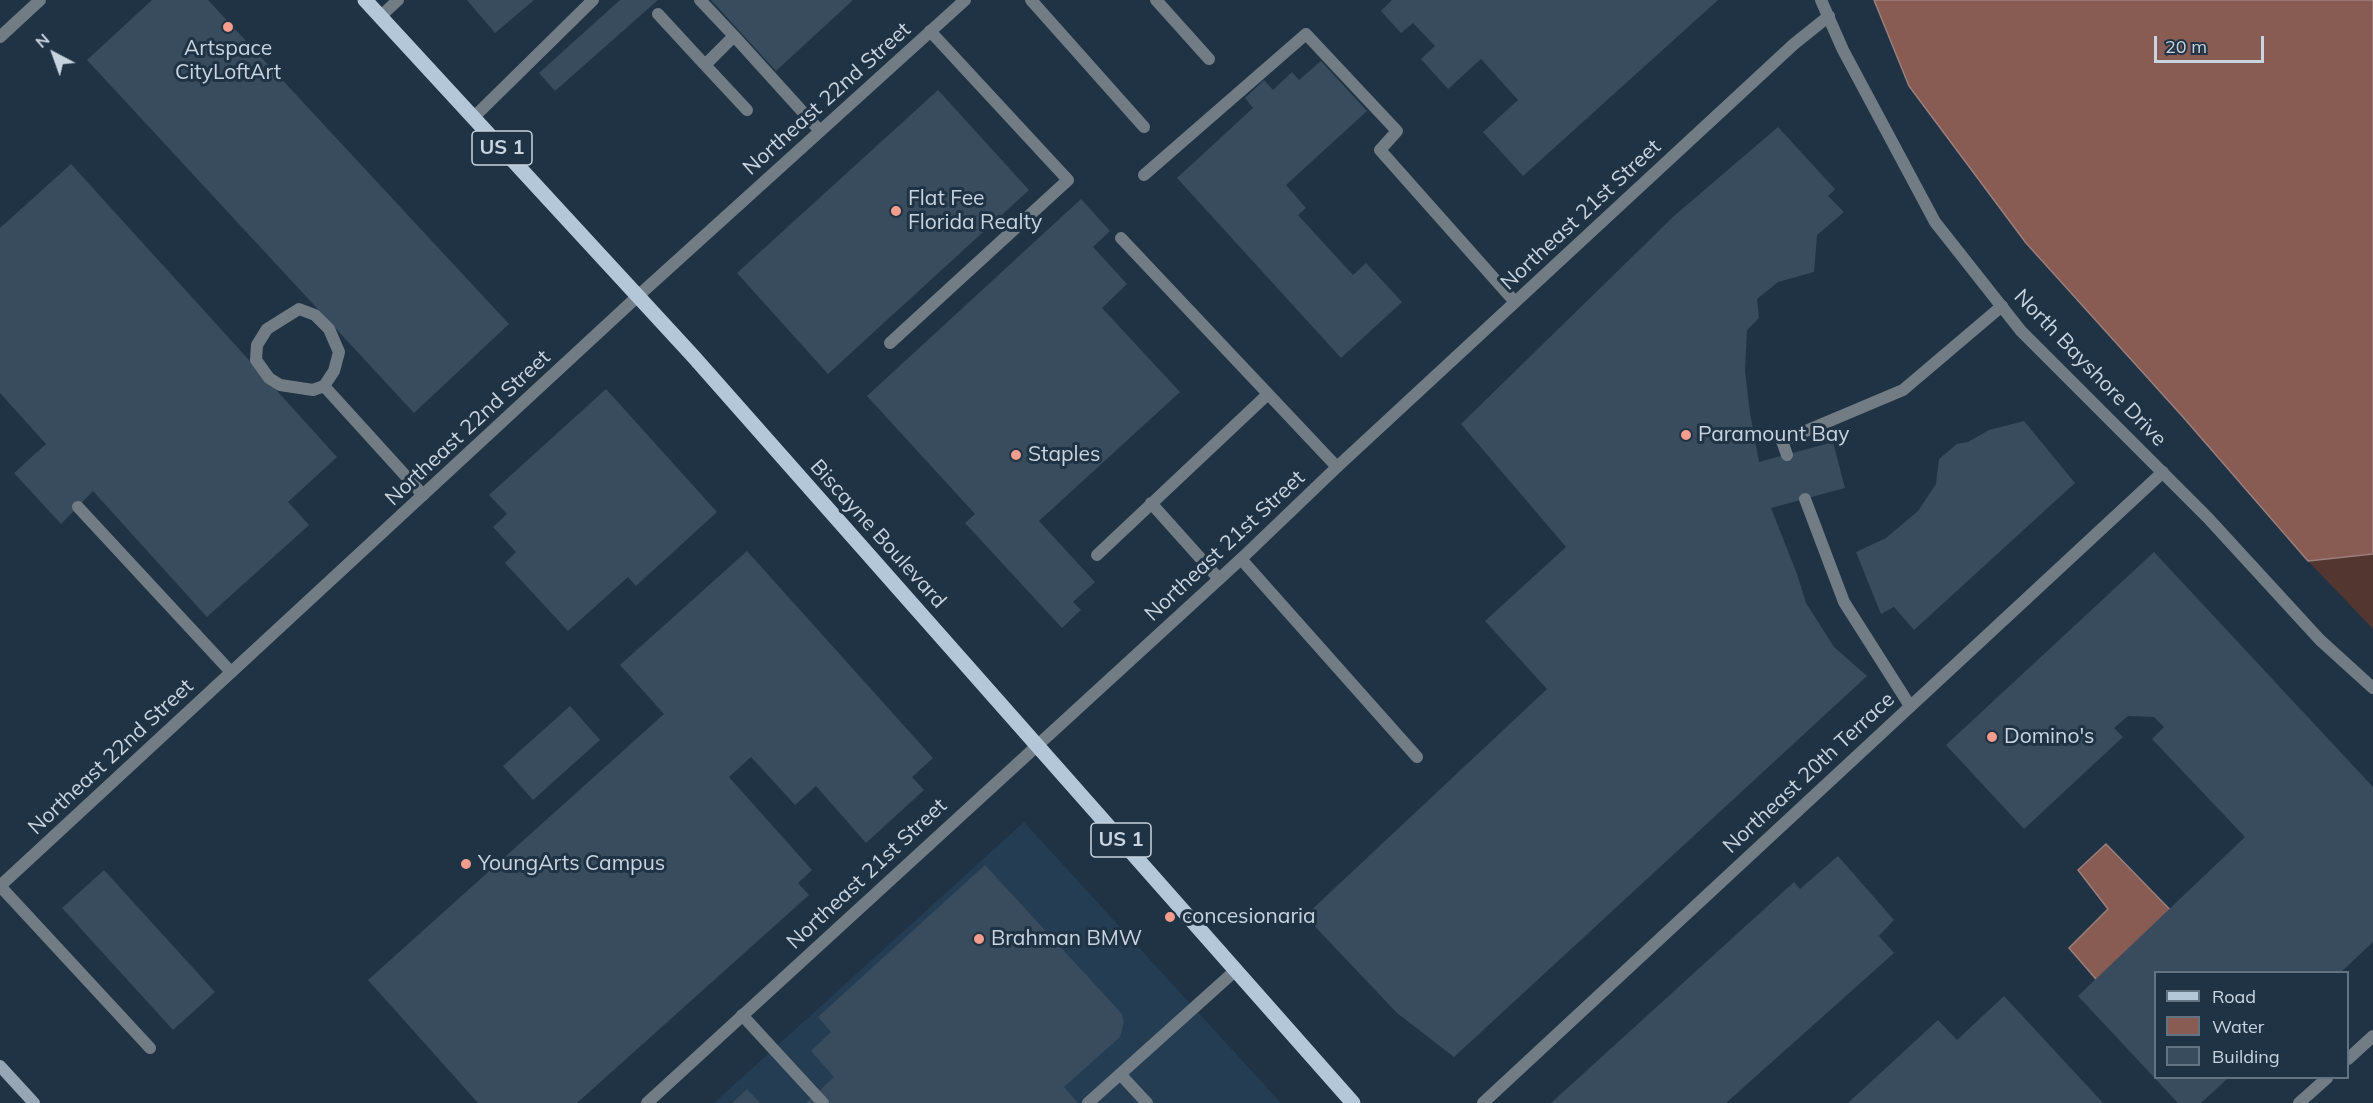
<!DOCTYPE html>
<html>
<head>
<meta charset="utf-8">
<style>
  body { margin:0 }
  #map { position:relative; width:2373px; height:1103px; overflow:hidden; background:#203344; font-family:Mulish,sans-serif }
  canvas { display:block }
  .legend { position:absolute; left:2154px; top:971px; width:195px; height:108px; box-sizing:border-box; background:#203344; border:2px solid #637382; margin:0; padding:8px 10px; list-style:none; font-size:18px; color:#c8d4df }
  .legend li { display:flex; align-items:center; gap:12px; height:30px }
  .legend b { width:30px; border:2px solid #637382 }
  .north { position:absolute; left:24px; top:24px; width:60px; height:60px; -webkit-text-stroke:4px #203344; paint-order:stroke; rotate:319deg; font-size:16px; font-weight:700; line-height:24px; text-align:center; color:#c8d4df }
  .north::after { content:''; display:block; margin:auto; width:21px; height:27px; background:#c8d4df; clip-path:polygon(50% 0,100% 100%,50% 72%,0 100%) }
  .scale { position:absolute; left:2154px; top:36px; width:110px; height:27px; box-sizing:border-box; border:3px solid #c8d4df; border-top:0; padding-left:8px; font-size:18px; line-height:21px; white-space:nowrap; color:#c8d4df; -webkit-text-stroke:4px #203344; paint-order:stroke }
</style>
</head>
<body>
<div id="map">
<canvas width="2373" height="1103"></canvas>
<ul class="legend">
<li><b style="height:8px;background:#b3c7d9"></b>Road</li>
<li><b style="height:16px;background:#885b53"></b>Water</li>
<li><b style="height:16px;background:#384c5d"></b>Building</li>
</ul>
<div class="north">N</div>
<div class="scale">20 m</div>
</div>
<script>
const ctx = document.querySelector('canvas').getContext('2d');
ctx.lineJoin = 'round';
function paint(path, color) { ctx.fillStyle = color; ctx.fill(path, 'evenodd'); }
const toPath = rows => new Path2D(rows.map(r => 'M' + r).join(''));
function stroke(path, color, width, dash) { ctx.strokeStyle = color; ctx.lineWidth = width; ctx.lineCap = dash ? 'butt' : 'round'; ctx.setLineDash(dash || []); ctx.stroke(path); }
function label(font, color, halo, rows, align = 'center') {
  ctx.font = font + ' Mulish,sans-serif'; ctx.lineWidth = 6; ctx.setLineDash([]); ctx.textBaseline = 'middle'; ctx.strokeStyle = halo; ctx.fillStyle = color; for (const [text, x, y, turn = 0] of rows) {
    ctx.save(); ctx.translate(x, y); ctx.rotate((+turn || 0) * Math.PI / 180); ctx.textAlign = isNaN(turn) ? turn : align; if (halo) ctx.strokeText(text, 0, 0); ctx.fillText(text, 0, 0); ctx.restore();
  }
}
const built = toPath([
  [1024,822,1281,1103,714,1103]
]);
const green = toPath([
  [2373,552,2373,629,2308,561]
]);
const water = toPath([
  [1874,0,2373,0,2373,554,2308,561,2183,417,2026,243,1909,86,1874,0],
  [2106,844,2183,923,2108,993,2069,948,2108,909,2078,870,2106,844]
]);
const building = toPath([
  [152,0,208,0,509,324,414,413,87,60],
  [467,0,534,0,495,33],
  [620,0,658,0,555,91,539,73],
  [711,0,853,0,776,71],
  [1392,0,1718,0,1523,176,1483,132,1518,100,1481,59,1448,89,1421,59,1435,46,1413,23,1401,33,1381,11],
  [1321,61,1367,111,1286,185,1306,208,1298,215,1353,275,1366,263,1402,302,1341,358,1177,178,1253,108,1245,98,1264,80,1273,90,1292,72,1299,80],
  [938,90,1029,190,828,374,737,273],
  [1778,127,1835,189,1828,196,1844,212,1817,235,1814,272,1778,282,1757,299,1759,318,1747,330,1745,371,1750,413,1759,462,1833,442,1845,488,1771,508,1797,574,1806,603,1834,647,1867,676,1454,1057,1397,1013,1305,916,1547,689,1485,621,1566,547,1461,424,1674,216],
  [71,164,337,457,288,502,309,525,207,617,93,491,61,524,14,473,46,444,0,393,0,228],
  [1081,199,1110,231,1093,247,1127,284,1102,308,1180,392,1039,521,1095,582,1073,602,1081,610,1062,628,965,523,975,514,867,396],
  [606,389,717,512,636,586,628,577,568,631,505,563,516,552,493,527,507,514,489,495],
  [2024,421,2075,483,1914,630,1894,607,1881,614,1856,552,1886,538,1918,511,1936,484,1939,459,1957,444,1968,442,1989,430],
  [747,551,933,758,912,777,924,790,866,843,816,786,795,805,751,757,729,777,812,870,798,883,809,895,577,1103,478,1103,368,980,664,714,620,665],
  [2154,552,2373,787,2373,942,2341,972,2156,972,2156,1078,2228,1078,2201,1103,2178,1103,2078,996,2245,837,2152,739,2164,727,2154,717,2128,716,2114,728,2123,737,2024,829,1946,745],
  [570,706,600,740,533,800,503,766],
  [1838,856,1894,920,1879,936,1894,953,1726,1103,1551,1103,1794,882,1800,889],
  [985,865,1122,1014,1124,1022,1120,1037,1064,1087,1078,1103,806,1103,834,1077,811,1051,831,1032,818,1017],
  [104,870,215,992,173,1030,62,908],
  [2004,996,2103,1103,1848,1103,1938,1020,1957,1040],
  [747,1089,760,1103,732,1103]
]);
const service = toPath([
  [700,0,734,36],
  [1031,0,1144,127],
  [1156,0,1209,59],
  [658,14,705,65],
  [381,16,398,0],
  [747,110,705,65,734,36,820,131],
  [474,117,593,0],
  [1144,175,1306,34,1397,131,1380,150,1515,302],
  [1121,238,1337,467],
  [890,343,1068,180,930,31],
  [324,386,313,390,280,385,269,378,256,360,257,345,267,329,299,309,315,315,329,329,339,352,334,371,324,386,423,495],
  [1787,455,1782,441,1903,390,2002,306],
  [1805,499,1844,602,1910,706],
  [1151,503,1219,579],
  [78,507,231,672],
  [1097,555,1268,394],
  [1241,559,1417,757],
  [0,886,150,1048],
  [742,1015,823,1103],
  [2348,1059,2373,1036],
  [1120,1074,1147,1103],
  [1088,1103,1236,970],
  [2299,1103,2327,1078]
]);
const minor = toPath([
  [1821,0,1843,50,1935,222,2021,331,2208,518,2320,640,2373,688],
  [0,37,40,0],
  [0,886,638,296,965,0],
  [647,1103,1241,559,1337,467,1794,44,1829,16],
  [1483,1103,2163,472]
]);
const secondary = toPath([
  [0,1066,34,1103]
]);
const primary = toPath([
  [365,0,693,356,1353,1103]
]);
const markers = [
  [228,27,6,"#f49d8d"],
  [896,211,6,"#f49d8d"],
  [1686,435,6,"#f49d8d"],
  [1016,455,6,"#f49d8d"],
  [1992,737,6,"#f49d8d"],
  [466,864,6,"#f49d8d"],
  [1170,917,6,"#f49d8d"],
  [979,939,6,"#f49d8d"]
];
const shields = [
  [502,148,60],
  [1121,840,60]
];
const shieldNames = [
  ["US 1",502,148],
  ["US 1",1121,840]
];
const poiNames = [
  ["Artspace",228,49,"center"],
  ["CityLoftArt",228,73,"center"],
  ["Flat Fee",908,199],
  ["Florida Realty",908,223],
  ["Paramount Bay",1698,435],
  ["Staples",1028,455],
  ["Domino's",2004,737],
  ["YoungArts Campus",478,864],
  ["concesionaria",1182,917],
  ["Brahman BMW",991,939]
];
const streetNames = [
  ["Northeast 22nd Street",827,99,-42],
  ["Northeast 21st Street",1581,215,-43],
  ["North Bayshore Drive",2090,368,46],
  ["Northeast 22nd Street",468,428,-43],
  ["Biscayne Boulevard",878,534,48],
  ["Northeast 21st Street",1225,546,-43],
  ["Northeast 22nd Street",111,757,-43],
  ["Northeast 20th Terrace",1809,773,-43],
  ["Northeast 21st Street",867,874,-43]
];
paint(built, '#243d53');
paint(green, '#533630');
paint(water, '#885b53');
stroke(water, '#9b7f7d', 1.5);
paint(building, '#384c5d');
stroke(service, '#727c85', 12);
stroke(minor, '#727c85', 12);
stroke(secondary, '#97a6b4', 12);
stroke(primary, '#b3c7d9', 15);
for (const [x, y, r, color] of markers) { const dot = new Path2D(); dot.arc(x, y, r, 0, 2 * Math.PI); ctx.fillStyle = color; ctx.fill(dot); stroke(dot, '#203344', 2); }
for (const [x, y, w] of shields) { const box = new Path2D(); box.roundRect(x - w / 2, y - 17, w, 34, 4.5); ctx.fillStyle = '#203344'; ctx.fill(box); stroke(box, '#c8d4df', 1.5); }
label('bold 20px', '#c8d4df', null, shieldNames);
label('21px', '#c8d4df', '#203344', poiNames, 'left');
label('21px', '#c8d4df', '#203344', streetNames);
</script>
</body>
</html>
